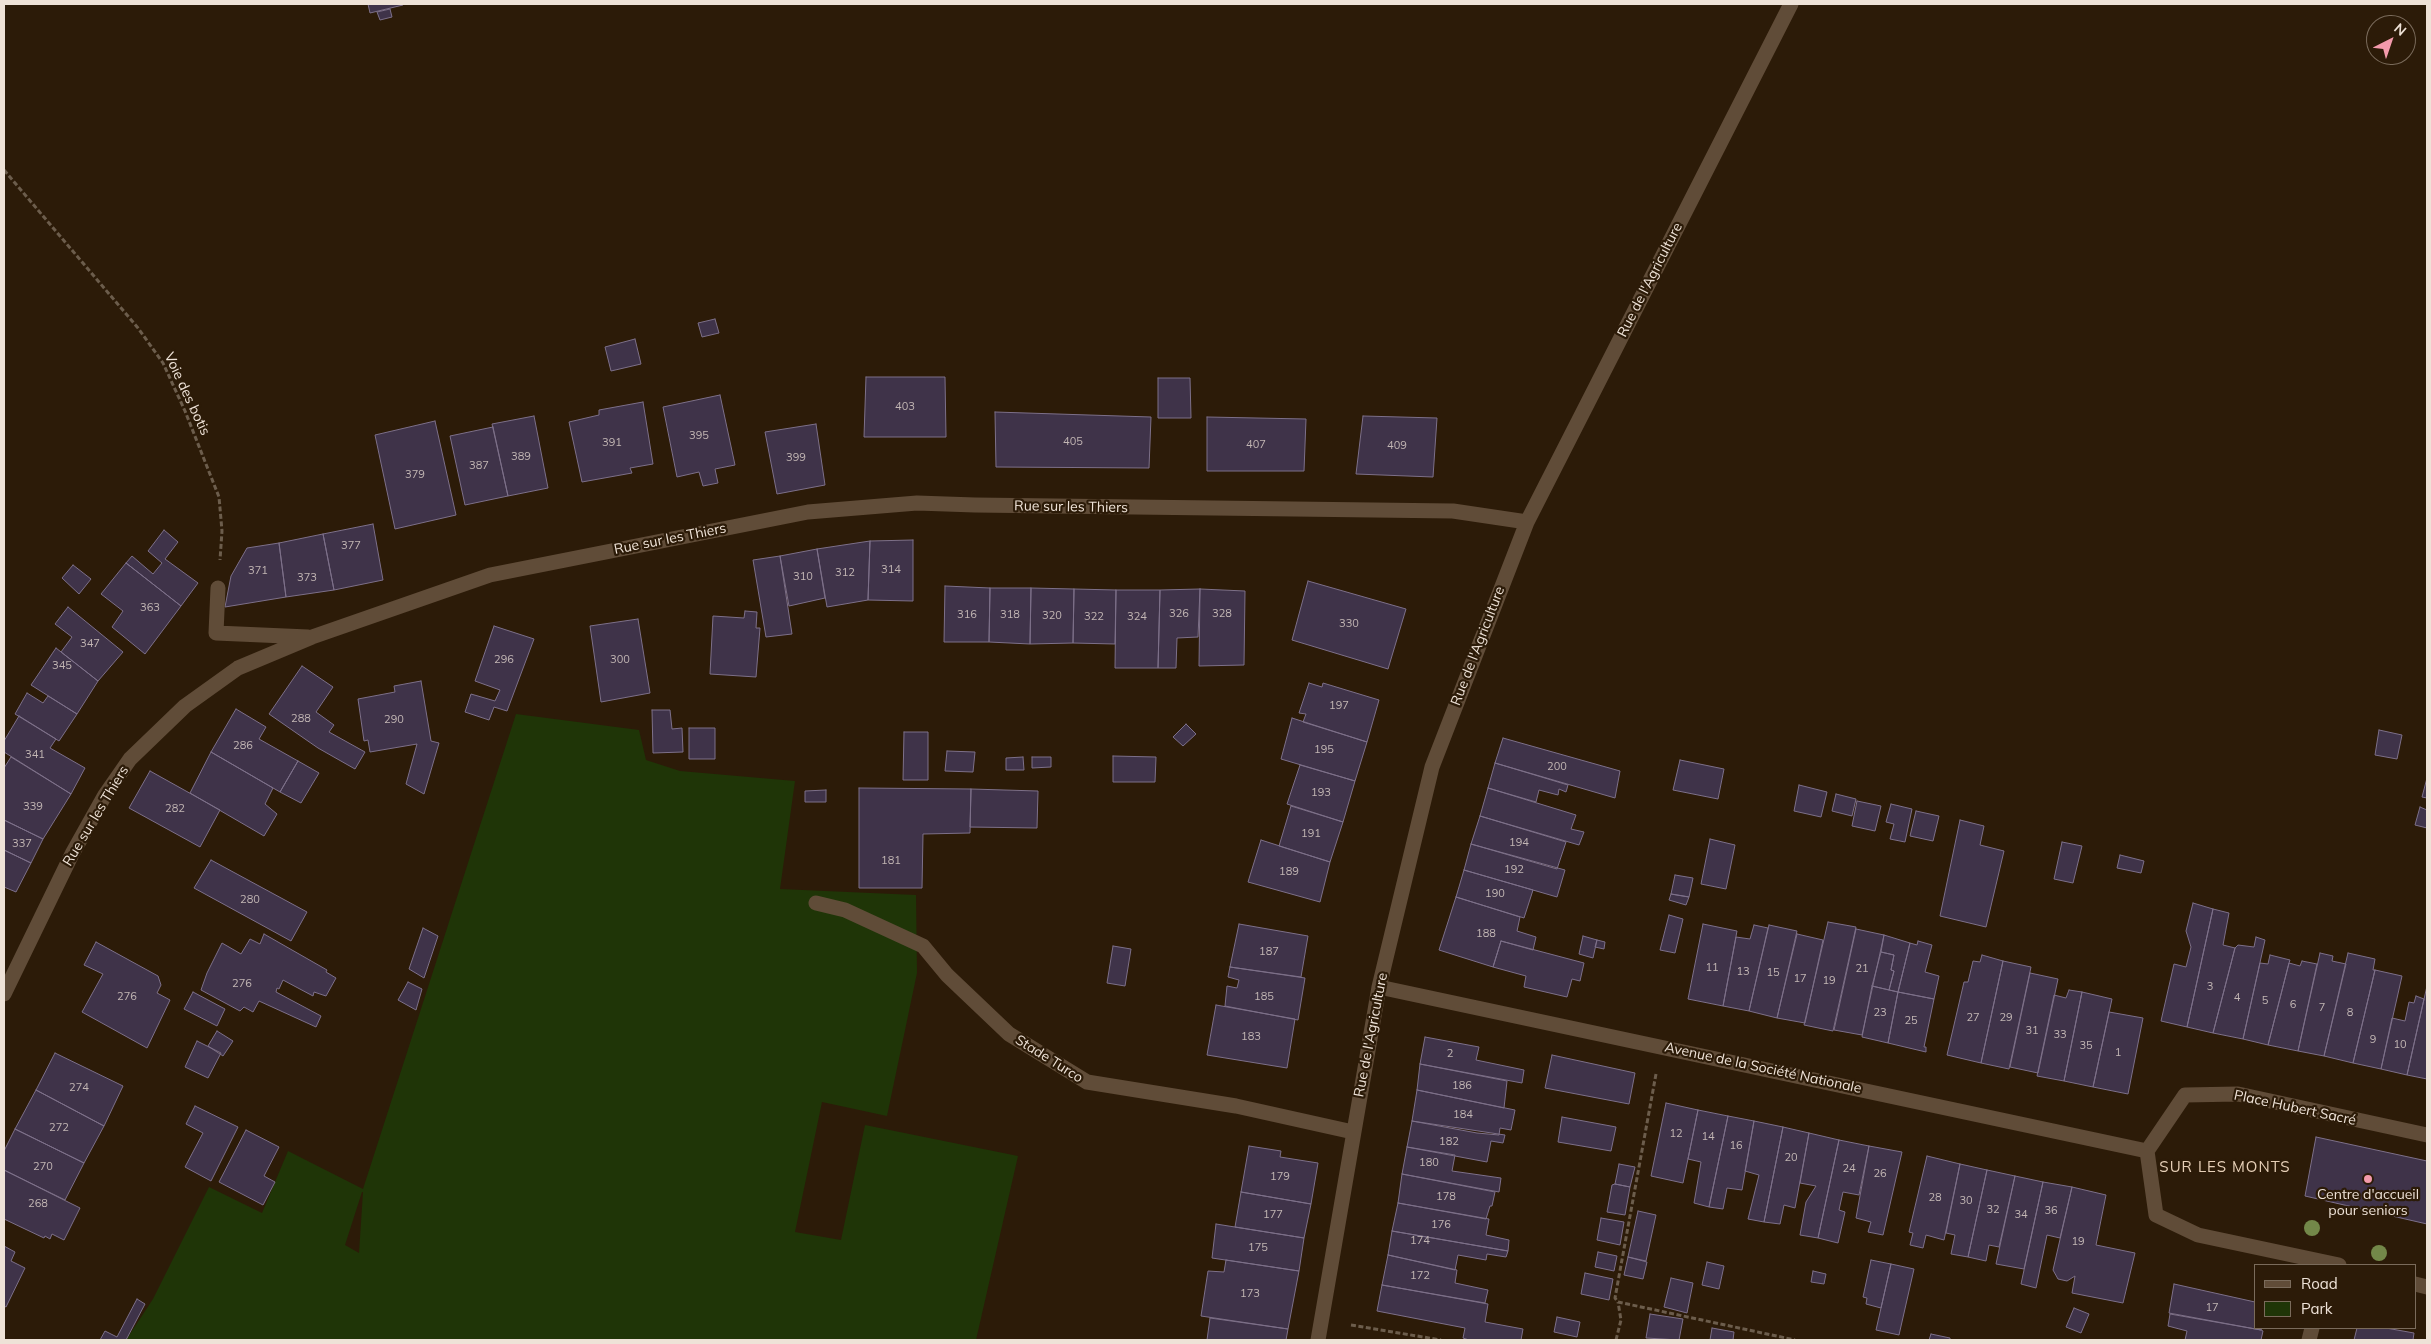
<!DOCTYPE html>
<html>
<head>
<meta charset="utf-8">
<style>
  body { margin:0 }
  #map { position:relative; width:2431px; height:1344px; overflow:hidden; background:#2c1b08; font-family:Mulish,sans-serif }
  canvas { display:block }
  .frame { position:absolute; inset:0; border:5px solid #eee2d7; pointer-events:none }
  .legend { position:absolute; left:2254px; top:1264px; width:162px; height:65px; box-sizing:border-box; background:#2c1b08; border:1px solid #7a6b5b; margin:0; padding:6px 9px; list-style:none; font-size:15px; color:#eee2d7 }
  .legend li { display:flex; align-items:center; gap:10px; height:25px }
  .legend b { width:25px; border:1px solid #7a6b5b }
  .north { position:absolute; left:2366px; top:15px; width:50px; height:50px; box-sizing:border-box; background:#2c1b08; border:1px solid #7a6b5b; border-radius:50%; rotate:41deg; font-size:14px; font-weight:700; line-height:20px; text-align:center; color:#eee2d7 }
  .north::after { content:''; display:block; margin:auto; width:18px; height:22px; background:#f39aab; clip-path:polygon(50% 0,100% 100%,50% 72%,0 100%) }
</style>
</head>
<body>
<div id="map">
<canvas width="2431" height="1344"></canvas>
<div class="frame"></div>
<ul class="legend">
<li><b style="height:6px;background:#604c38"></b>Road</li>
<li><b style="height:14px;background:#1f3507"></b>Park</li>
</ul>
<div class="north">N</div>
</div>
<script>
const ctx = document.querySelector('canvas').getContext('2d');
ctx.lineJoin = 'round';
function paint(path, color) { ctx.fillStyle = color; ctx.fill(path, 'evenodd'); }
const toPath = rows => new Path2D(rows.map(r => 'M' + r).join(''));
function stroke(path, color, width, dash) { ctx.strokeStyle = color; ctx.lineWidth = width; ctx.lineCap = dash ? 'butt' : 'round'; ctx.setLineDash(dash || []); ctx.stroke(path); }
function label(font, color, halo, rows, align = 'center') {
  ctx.font = font + ' Mulish,sans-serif'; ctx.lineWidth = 4.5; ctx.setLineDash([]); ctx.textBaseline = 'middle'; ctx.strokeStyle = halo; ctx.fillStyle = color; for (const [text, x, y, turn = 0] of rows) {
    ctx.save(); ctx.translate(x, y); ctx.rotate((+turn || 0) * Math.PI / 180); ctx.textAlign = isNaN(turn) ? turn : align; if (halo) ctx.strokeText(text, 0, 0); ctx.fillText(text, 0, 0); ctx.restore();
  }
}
const green = toPath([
  [516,714,639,730,646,760,680,771,795,781,780,889,916,895,917,973,887,1116,822,1102,795,1232,841,1240,865,1125,1018,1156,976,1340,126,1340,153,1299,209,1187,262,1213,288,1151,363,1189],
  [362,1192,363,1192,359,1253,345,1245]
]);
const building = toPath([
  [368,4,402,4,403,5,370,13,368,4],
  [390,9,392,17,380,20,377,12,390,9],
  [715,319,719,333,702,337,698,323,715,319],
  [635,339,641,364,611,371,605,347,635,339],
  [866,377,945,377,946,437,864,437,866,377],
  [1158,378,1190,378,1191,418,1158,418,1158,378],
  [720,395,735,465,715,469,718,483,703,486,699,472,677,477,663,407,720,395],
  [643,402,653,464,630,468,632,473,582,482,569,422,599,415,599,410,643,402],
  [995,412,1151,417,1149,468,996,467,995,412],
  [534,416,548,488,508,496,492,424,534,416],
  [1363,416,1437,418,1433,477,1356,474,1363,416],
  [1207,417,1306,419,1304,471,1207,471,1207,417],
  [435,421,456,515,395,529,375,435,435,421],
  [816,424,825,485,777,494,765,432,816,424],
  [493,427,508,496,465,505,450,436,493,427],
  [373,524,383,580,334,590,323,534,373,524],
  [164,530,178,542,165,559,198,583,181,606,126,563,132,556,153,574,162,563,148,551,164,530],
  [323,534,334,590,286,597,279,543,323,534],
  [913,540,913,601,868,600,870,541,913,540],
  [870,541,868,600,827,607,817,549,870,541],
  [279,543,286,597,225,607,231,576,247,548,279,543],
  [817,549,825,598,789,606,780,556,817,549],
  [780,556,792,634,766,637,753,560,780,556],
  [126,563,181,606,145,654,112,627,123,611,101,594,126,563],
  [73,565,91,579,79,594,62,578,73,565],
  [1308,581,1406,609,1388,669,1292,640,1308,581],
  [945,586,990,588,989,642,944,642,945,586],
  [990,588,1031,588,1030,644,989,642,990,588],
  [1031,588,1074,589,1073,643,1030,644,1031,588],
  [1074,589,1116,590,1115,644,1073,643,1074,589],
  [1200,589,1198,637,1177,638,1176,668,1158,668,1160,590,1200,589],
  [1200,589,1245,591,1244,665,1199,666,1200,589],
  [1116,590,1160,590,1158,668,1115,668,1116,590],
  [68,607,123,652,98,681,61,652,72,637,55,624,68,607],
  [745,611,757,612,756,628,760,628,756,677,710,674,713,616,744,618,745,611],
  [638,619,650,693,601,702,590,626,638,619],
  [494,626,534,639,507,711,494,707,489,720,465,712,471,694,495,701,500,690,475,681,494,626],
  [56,648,98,681,77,714,31,685,56,648],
  [302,666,333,687,316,712,334,725,329,732,365,752,355,769,318,748,269,714,302,666],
  [421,681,431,741,439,743,424,794,406,784,417,744,370,752,368,740,364,741,358,699,395,692,394,686,421,681],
  [1309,683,1322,687,1323,683,1379,700,1367,742,1303,722,1306,714,1299,713,1309,683],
  [27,693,43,703,48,696,77,714,59,741,15,714,27,693],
  [236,709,266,727,259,739,298,761,280,792,211,752,236,709],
  [652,710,670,710,672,729,682,728,683,752,653,753,652,710],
  [19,716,56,739,50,748,85,768,71,794,4,752,4,741,19,716],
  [1292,718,1367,742,1355,781,1281,759,1292,718],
  [1186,724,1196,734,1183,746,1173,737,1186,724],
  [689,728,715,728,715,759,689,759,689,728],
  [2379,730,2402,735,2397,759,2375,755,2379,730],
  [904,732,928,732,928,780,903,780,904,732],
  [1503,738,1620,771,1615,798,1495,763,1503,738],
  [947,751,975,752,973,772,945,771,947,751],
  [211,752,273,788,265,804,277,814,264,836,190,793,211,752],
  [1113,756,1156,757,1155,782,1113,782,1113,756],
  [11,757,71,794,43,839,4,820,4,768,11,757],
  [1023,757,1024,770,1006,770,1006,758,1023,757],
  [1032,757,1051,757,1051,767,1032,768,1032,757],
  [1680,760,1724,769,1718,799,1673,790,1680,760],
  [298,761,319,773,301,803,280,792,298,761],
  [1495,763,1568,785,1566,792,1559,789,1558,795,1539,790,1536,802,1488,788,1495,763],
  [1300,765,1355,781,1343,822,1287,804,1300,765],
  [150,771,220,810,200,847,129,808,150,771],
  [2427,778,2427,798,2422,797,2427,778],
  [1799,785,1827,792,1821,817,1794,811,1799,785],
  [859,788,971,789,970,833,923,834,922,888,859,888,859,788],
  [1488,788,1576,815,1571,829,1584,832,1579,845,1480,816,1488,788],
  [971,789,1038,791,1037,828,970,827,971,789],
  [826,790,826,802,805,802,805,791,826,790],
  [1836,794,1856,799,1852,816,1832,811,1836,794],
  [1857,801,1881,806,1875,831,1852,826,1857,801],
  [1891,804,1912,809,1905,842,1890,839,1894,824,1886,822,1891,804],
  [1291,806,1343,822,1330,862,1279,846,1291,806],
  [2420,807,2427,810,2427,828,2415,825,2420,807],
  [1916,811,1939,816,1933,841,1910,836,1916,811],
  [1480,816,1566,842,1557,869,1471,844,1480,816],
  [4,820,43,839,31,863,4,850,4,820],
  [1960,820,1984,826,1980,845,2004,851,1986,927,1940,916,1960,820],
  [1710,839,1735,845,1726,889,1701,884,1710,839],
  [1261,840,1330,862,1320,902,1248,882,1261,840],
  [2062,842,2082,846,2073,883,2054,879,2062,842],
  [1471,844,1565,870,1557,897,1464,870,1471,844],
  [4,850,31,863,16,892,4,887,4,850],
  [2120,855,2144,861,2141,873,2117,868,2120,855],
  [211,860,307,912,291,941,194,888,211,860],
  [1464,870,1533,890,1524,918,1456,897,1464,870],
  [1675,875,1693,878,1689,897,1671,894,1675,875],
  [1671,894,1689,897,1686,905,1669,900,1671,894],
  [1456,897,1520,917,1517,931,1536,937,1533,950,1501,941,1493,967,1439,950,1456,897],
  [2193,903,2213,909,2187,1027,2161,1021,2174,964,2186,967,2191,947,2186,931,2193,903],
  [2213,909,2229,913,2223,945,2235,948,2213,1033,2187,1027,2213,909],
  [1669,915,1683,919,1675,953,1660,950,1669,915],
  [1828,922,1856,927,1833,1031,1804,1025,1828,922],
  [1239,924,1308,936,1301,977,1230,967,1239,924],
  [1703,924,1737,931,1723,1006,1688,999,1703,924],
  [1754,925,1768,928,1749,1011,1723,1006,1736,937,1750,939,1754,925],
  [1769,925,1797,931,1777,1018,1749,1011,1769,925],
  [423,928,438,936,424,978,409,969,423,928],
  [1856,929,1884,935,1862,1035,1834,1030,1856,929],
  [264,934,327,970,326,972,336,978,326,996,314,992,313,996,283,980,279,989,277,988,276,992,321,1016,316,1027,259,1001,253,1012,244,1007,240,1011,201,990,207,973,222,943,241,954,250,939,260,944,264,934],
  [1797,934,1823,940,1805,1023,1777,1018,1797,934],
  [1884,935,1910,943,1898,992,1889,990,1894,971,1891,970,1894,955,1881,952,1884,935],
  [1583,936,1597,940,1593,958,1579,954,1583,936],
  [2256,937,2265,940,2243,1039,2213,1033,2235,948,2238,945,2254,947,2256,937],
  [1597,940,1605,942,1604,949,1595,947,1597,940],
  [1501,941,1584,963,1580,981,1572,979,1567,997,1524,987,1526,976,1493,967,1501,941],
  [1918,941,1932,945,1925,972,1939,976,1934,999,1898,992,1910,943,1917,945,1918,941],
  [96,942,158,976,161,985,157,993,170,1000,147,1048,82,1012,103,974,84,965,96,942],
  [1113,946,1131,949,1125,986,1107,983,1113,946],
  [1881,952,1894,955,1891,970,1894,971,1889,990,1872,986,1881,952],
  [2320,953,2333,956,2332,961,2346,964,2324,1056,2298,1051,2320,953],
  [2348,953,2375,959,2373,970,2375,970,2353,1063,2324,1056,2348,953],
  [1982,955,2003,961,1981,1063,1947,1055,1964,982,1968,982,1973,961,1980,962,1982,955],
  [2270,955,2290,960,2289,963,2268,1045,2243,1039,2260,963,2268,964,2270,955],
  [2003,961,2031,967,2009,1069,1981,1063,2003,961],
  [2302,961,2317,964,2298,1051,2268,1045,2289,963,2300,966,2302,961],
  [1230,967,1305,978,1298,1020,1225,1006,1227,986,1237,988,1239,980,1228,977,1230,967],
  [2375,970,2402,976,2381,1069,2353,1063,2375,970],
  [2030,973,2058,979,2038,1073,2010,1067,2030,973],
  [408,982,422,989,416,1010,398,1000,408,982],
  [1872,986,1898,992,1888,1043,1862,1037,1872,986],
  [2427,986,2427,1079,2407,1075,2427,986],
  [2069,990,2082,992,2064,1081,2037,1076,2054,995,2066,998,2069,990],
  [193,992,225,1009,217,1026,184,1009,193,992],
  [1898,992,1934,999,1924,1047,1926,1047,1926,1052,1888,1043,1898,992],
  [2082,992,2112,999,2093,1087,2064,1081,2082,992],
  [2416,996,2424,999,2407,1075,2381,1069,2392,1018,2405,1021,2409,1002,2414,1003,2416,996],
  [1216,1005,1295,1019,1287,1068,1207,1055,1216,1005],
  [2109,1012,2143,1018,2128,1094,2093,1087,2109,1012],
  [217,1031,233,1041,223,1056,208,1046,217,1031],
  [1425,1037,1479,1047,1476,1060,1524,1070,1522,1083,1420,1064,1425,1037],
  [197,1041,221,1053,208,1078,185,1067,197,1041],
  [55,1053,123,1086,104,1126,36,1090,55,1053],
  [1552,1055,1635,1073,1629,1104,1545,1088,1552,1055],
  [1420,1064,1507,1081,1504,1108,1417,1090,1420,1064],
  [36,1090,104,1126,84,1163,15,1129,36,1090],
  [1417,1090,1515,1110,1511,1130,1500,1128,1499,1135,1477,1133,1412,1121,1417,1090],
  [1666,1103,1698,1110,1683,1183,1651,1176,1666,1103],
  [195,1106,238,1127,211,1181,185,1167,203,1133,186,1124,195,1106],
  [1698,1110,1728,1116,1709,1207,1694,1203,1701,1162,1688,1159,1698,1110],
  [1728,1116,1754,1121,1742,1190,1727,1188,1723,1209,1709,1207,1728,1116],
  [1562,1117,1616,1127,1611,1151,1558,1142,1562,1117],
  [1412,1121,1505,1135,1503,1143,1491,1141,1487,1162,1407,1147,1412,1121],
  [1754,1121,1783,1127,1764,1222,1748,1219,1759,1175,1745,1171,1754,1121],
  [1783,1127,1809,1133,1795,1208,1784,1205,1780,1224,1764,1222,1783,1127],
  [15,1129,84,1163,65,1200,4,1170,4,1151,15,1129],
  [246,1130,279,1147,264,1176,275,1182,263,1205,219,1182,246,1130],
  [1809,1133,1839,1140,1818,1238,1800,1235,1806,1202,1816,1186,1800,1183,1809,1133],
  [2316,1137,2427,1161,2427,1224,2305,1196,2316,1137],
  [1839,1140,1869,1146,1859,1195,1843,1192,1839,1210,1845,1212,1838,1243,1818,1238,1839,1140],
  [1249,1146,1281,1151,1280,1157,1318,1163,1311,1204,1241,1192,1249,1146],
  [1869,1146,1902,1152,1883,1235,1868,1232,1871,1222,1856,1218,1869,1146],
  [1407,1147,1455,1155,1452,1171,1501,1178,1499,1192,1402,1174,1407,1147],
  [1927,1156,1960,1164,1944,1240,1926,1235,1923,1248,1910,1245,1913,1233,1909,1232,1927,1156],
  [1619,1164,1635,1167,1630,1187,1615,1184,1619,1164],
  [1960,1164,1987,1170,1968,1257,1951,1254,1955,1235,1946,1233,1960,1164],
  [4,1170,80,1208,64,1240,52,1234,50,1239,45,1236,44,1238,4,1219,4,1170],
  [1987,1170,2015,1176,1999,1247,1989,1245,1986,1261,1968,1257,1987,1170],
  [1402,1174,1495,1192,1492,1206,1490,1206,1486,1219,1398,1203,1402,1174],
  [2015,1176,2043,1182,2024,1269,1996,1264,2015,1176],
  [2043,1182,2072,1187,2060,1238,2047,1235,2036,1288,2021,1284,2043,1182],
  [1615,1184,1630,1187,1625,1215,1607,1212,1612,1185,1615,1184],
  [2072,1187,2106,1195,2096,1245,2135,1253,2123,1303,2072,1293,2075,1276,2067,1281,2058,1279,2053,1270,2072,1187],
  [1241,1192,1311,1204,1304,1238,1235,1227,1241,1192],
  [1398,1203,1489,1219,1486,1235,1509,1240,1508,1251,1392,1231,1398,1203],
  [1638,1211,1656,1215,1646,1261,1628,1257,1638,1211],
  [1601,1218,1624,1222,1620,1245,1597,1240,1601,1218],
  [1216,1224,1304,1238,1299,1271,1212,1258,1216,1224],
  [1392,1231,1508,1251,1506,1257,1487,1254,1486,1260,1458,1255,1455,1270,1388,1255,1392,1231],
  [4,1246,15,1252,11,1261,25,1268,6,1307,4,1306,4,1246],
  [1598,1252,1617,1256,1614,1271,1595,1267,1598,1252],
  [1388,1255,1457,1270,1455,1283,1488,1290,1485,1303,1382,1285,1388,1255],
  [1628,1257,1647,1262,1643,1279,1624,1275,1628,1257],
  [1226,1260,1299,1271,1288,1329,1201,1316,1208,1271,1224,1272,1226,1260],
  [1871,1260,1891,1264,1881,1308,1866,1304,1867,1298,1863,1297,1871,1260],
  [1707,1262,1724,1266,1719,1289,1702,1285,1707,1262],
  [1891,1264,1914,1269,1899,1335,1876,1330,1891,1264],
  [1813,1271,1826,1274,1824,1284,1811,1282,1813,1271],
  [1585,1273,1613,1279,1609,1300,1581,1294,1585,1273],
  [1671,1278,1693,1283,1687,1313,1664,1307,1671,1278],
  [2174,1284,2255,1302,2255,1328,2262,1328,2261,1330,2169,1313,2174,1284],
  [1382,1285,1488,1304,1485,1322,1523,1329,1521,1340,1469,1340,1463,1338,1465,1328,1377,1311,1382,1285],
  [137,1299,145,1304,126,1340,100,1340,105,1331,117,1337,137,1299],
  [2074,1308,2089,1314,2081,1333,2066,1327,2074,1308],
  [1650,1314,1683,1319,1679,1340,1646,1338,1650,1314],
  [2170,1314,2261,1330,2263,1331,2261,1340,2185,1340,2187,1331,2168,1326,2170,1314],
  [1557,1317,1580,1322,1577,1337,1554,1332,1557,1317],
  [1210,1318,1288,1329,1286,1340,1207,1340,1210,1318],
  [1712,1328,1734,1332,1733,1340,1710,1340,1712,1328],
  [2357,1328,2386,1328,2414,1333,2413,1340,2354,1340,2357,1328],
  [1931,1334,1950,1338,1950,1340,1929,1340,1931,1334]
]);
const path = toPath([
  [4,170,138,328,163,363,185,411,219,497,222,531,220,560],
  [1656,1074,1615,1298,1618,1302,1795,1340],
  [1351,1325,1441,1340],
  [1616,1340,1621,1320,1618,1302]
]);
const minor = toPath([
  [218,588,216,633,308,637],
  [816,903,845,910,923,946,947,975,1009,1034,1087,1082,1236,1106,1353,1132],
  [1379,987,2147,1151],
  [4,994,72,854,105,795,130,759,185,706,238,668,312,637,490,575,808,512,917,503,975,505,1453,511,1527,522],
  [2339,1265,2198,1235,2156,1215,2147,1151,2185,1095,2238,1094,2427,1135],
  [2415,1284,2427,1287],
  [1318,1340,1379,987,1432,767,1527,522,1791,4],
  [2309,1340,2312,1328]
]);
const trees = [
  [2312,1228],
  [2379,1253]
];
const markers = [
  [2368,1179,5,"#f39aab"]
];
const numberNames = [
  ["403",905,407],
  ["395",699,436],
  ["405",1073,442],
  ["391",612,443],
  ["407",1256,445],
  ["409",1397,446],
  ["389",521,457],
  ["399",796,458],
  ["387",479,466],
  ["379",415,475],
  ["377",351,546],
  ["314",891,570],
  ["371",258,571],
  ["312",845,573],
  ["310",803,577],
  ["373",307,578],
  ["363",150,608],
  ["326",1179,614],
  ["328",1222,614],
  ["316",967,615],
  ["318",1010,615],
  ["320",1052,616],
  ["322",1094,617],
  ["324",1137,617],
  ["330",1349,624],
  ["347",90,644],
  ["296",504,660],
  ["300",620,660],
  ["345",62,666],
  ["197",1339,706],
  ["288",301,719],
  ["290",394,720],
  ["286",243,746],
  ["195",1324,750],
  ["341",35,755],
  ["200",1557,767],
  ["193",1321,793],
  ["339",33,807],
  ["282",175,809],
  ["191",1311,834],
  ["194",1519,843],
  ["337",22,844],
  ["181",891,861],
  ["192",1514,870],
  ["189",1289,872],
  ["190",1495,894],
  ["280",250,900],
  ["188",1486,934],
  ["187",1269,952],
  ["11",1712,968],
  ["21",1862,969],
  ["13",1743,972],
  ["15",1773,973],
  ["17",1800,979],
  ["19",1829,981],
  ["276",242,984],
  ["3",2210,987],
  ["276",127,997],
  ["185",1264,997],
  ["4",2237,998],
  ["5",2265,1001],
  ["6",2293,1005],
  ["7",2322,1008],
  ["23",1880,1013],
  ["8",2350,1013],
  ["27",1973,1018],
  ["29",2006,1018],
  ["25",1911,1021],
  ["31",2032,1031],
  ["33",2060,1035],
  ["183",1251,1037],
  ["9",2373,1040],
  ["10",2400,1045],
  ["35",2086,1046],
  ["1",2118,1053],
  ["2",1450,1054],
  ["186",1462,1086],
  ["274",79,1088],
  ["184",1463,1115],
  ["272",59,1128],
  ["12",1676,1134],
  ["14",1708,1137],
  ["182",1449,1142],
  ["16",1736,1146],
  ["20",1791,1158],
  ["180",1429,1163],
  ["270",43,1167],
  ["24",1849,1169],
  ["26",1880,1174],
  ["179",1280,1177],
  ["178",1446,1197],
  ["28",1935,1198],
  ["30",1966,1201],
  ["268",38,1204],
  ["32",1993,1210],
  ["36",2051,1211],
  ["177",1273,1215],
  ["34",2021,1215],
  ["176",1441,1225],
  ["174",1420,1241],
  ["19",2078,1242],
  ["175",1258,1248],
  ["172",1420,1276],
  ["173",1250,1294],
  ["17",2212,1308]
];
const streetNames = [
  ["Rue de l'Agriculture",1650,280,-63],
  ["Voie des botis",187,394,65],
  ["Rue sur les Thiers",1071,507,1],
  ["Rue sur les Thiers",670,539,-11],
  ["Rue de l'Agriculture",1478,646,-69],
  ["Rue sur les Thiers",96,816,-59],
  ["Rue de l'Agriculture",1371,1035,-79],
  ["Stade Turco",1049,1059,32],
  ["Avenue de la Société Nationale",1763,1068,12],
  ["Place Hubert Sacré",2295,1108,12]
];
const poiNames = [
  ["Centre d'accueil",2368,1195],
  ["pour seniors",2368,1211]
];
const neighbourhoodNames = [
  ["SUR LES MONTS",2225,1167]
];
paint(green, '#1f3507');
paint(building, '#3f3349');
stroke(building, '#7d7089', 1);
stroke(path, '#6c5d4c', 3, [5, 2.5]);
stroke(minor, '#604c38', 15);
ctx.fillStyle = '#738849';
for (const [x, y] of trees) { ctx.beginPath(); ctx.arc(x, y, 8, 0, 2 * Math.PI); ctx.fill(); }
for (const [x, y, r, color] of markers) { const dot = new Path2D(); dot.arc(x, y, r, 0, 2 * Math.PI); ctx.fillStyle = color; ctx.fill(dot); stroke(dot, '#2c1b08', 2); }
label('11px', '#c2b6b4', null, numberNames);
label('14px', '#eee2d7', '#2c1b08', streetNames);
label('14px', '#eee2d7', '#2c1b08', poiNames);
ctx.letterSpacing = '1px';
label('15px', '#e6cfb7', '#2c1b08', neighbourhoodNames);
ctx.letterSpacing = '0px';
</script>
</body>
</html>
